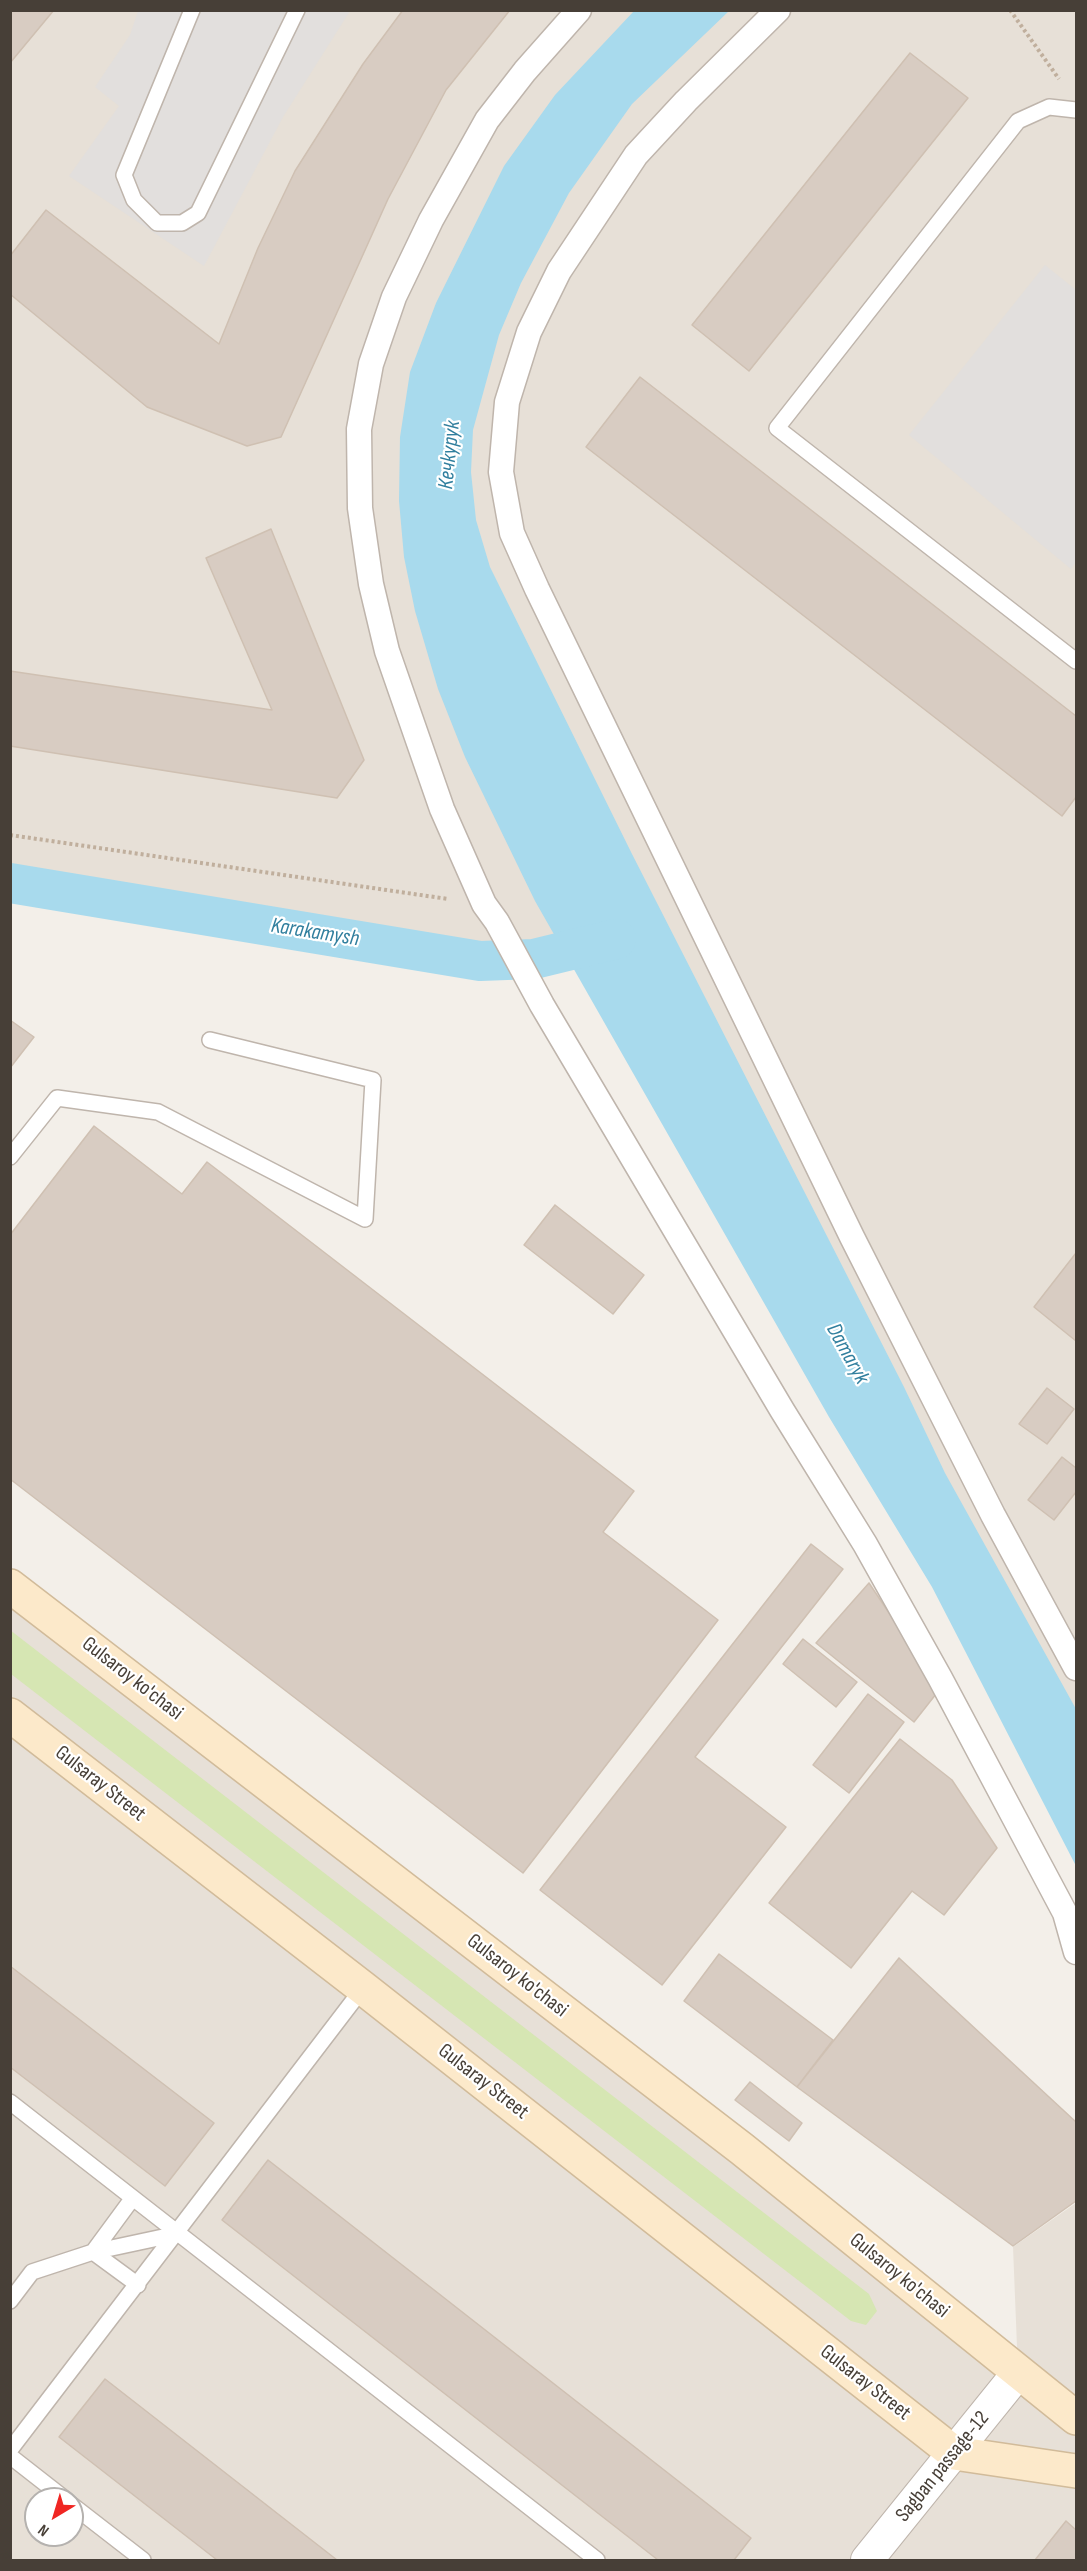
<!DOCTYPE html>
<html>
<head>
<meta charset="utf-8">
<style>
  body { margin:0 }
  #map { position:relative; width:1087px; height:2571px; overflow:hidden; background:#f3efe9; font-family:"Sofia Sans Condensed",sans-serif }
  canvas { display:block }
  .frame { position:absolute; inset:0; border:12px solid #473f37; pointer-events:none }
  .north { position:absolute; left:24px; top:2487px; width:60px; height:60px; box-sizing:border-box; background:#fff; border:2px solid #b5b2af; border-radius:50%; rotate:218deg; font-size:16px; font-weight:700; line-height:24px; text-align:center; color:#473f37 }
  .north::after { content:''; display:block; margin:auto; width:21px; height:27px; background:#f02623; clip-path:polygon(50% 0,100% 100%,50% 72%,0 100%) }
</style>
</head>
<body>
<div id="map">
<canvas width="1087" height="2571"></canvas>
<div class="frame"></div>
<div class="north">N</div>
</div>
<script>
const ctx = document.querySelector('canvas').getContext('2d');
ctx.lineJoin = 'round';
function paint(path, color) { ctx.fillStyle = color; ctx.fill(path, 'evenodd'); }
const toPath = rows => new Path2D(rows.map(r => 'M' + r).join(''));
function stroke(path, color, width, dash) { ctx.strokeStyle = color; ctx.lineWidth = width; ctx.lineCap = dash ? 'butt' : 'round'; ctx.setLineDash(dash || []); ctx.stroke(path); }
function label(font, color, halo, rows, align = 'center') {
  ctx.font = font + ' "Sofia Sans Condensed",sans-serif'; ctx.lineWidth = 4.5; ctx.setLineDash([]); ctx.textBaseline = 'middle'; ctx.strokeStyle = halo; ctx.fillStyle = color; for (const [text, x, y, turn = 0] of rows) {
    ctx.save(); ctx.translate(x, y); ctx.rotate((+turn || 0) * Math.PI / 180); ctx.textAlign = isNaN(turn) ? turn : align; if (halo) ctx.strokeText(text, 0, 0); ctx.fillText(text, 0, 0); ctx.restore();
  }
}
const residential = toPath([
  [10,11,1076,11,1076,1770,618,939,534,959,480,961,11,883],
  [10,1586,1018,2372,1013,2247,1076,2203,1076,2560,11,2560],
  [36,2499,72,2499,72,2535,36,2535]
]);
const green = toPath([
  [10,1630,869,2294,877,2311,866,2325,851,2321,11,1674]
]);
const parking = toPath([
  [138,11,350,11,283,117,204,266,69,176,119,106,95,87,130,35],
  [1045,265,1076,290,1076,562,1071,569,909,435]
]);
const water = toPath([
  [634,11,729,11,632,104,569,193,521,283,499,335,473,430,471,472,476,520,490,567,632,854,904,1387,945,1473,1076,1709,1076,1866,932,1587,829,1417,535,901,465,757,438,689,415,611,404,557,399,501,400,437,410,372,436,303,504,166,555,95]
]);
const canal = toPath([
  [10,883,480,961,534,959,616,939]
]);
const building = toPath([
  [10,10,54,10,10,63,10,10],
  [403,10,510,10,446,90,388,199,281,437,247,446,147,407,10,294,10,256,46,210,219,344,258,248,295,171,363,64,403,10],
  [910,53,968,98,749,371,692,325,910,53],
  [640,377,1076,716,1076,797,1062,816,586,447,640,377],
  [271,529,364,760,337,798,10,746,10,671,272,710,206,558,271,529],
  [10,1020,34,1037,10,1068,10,1020],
  [94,1126,182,1194,207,1162,634,1491,603,1532,718,1620,523,1873,10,1479,10,1235,94,1126],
  [555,1205,644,1275,613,1314,524,1245,555,1205],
  [1076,1253,1076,1341,1034,1307,1076,1253],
  [1047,1388,1074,1409,1047,1444,1019,1424,1047,1388],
  [1062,1457,1076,1468,1076,1492,1054,1520,1028,1500,1062,1457],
  [811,1544,843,1569,695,1757,786,1827,662,1985,540,1890,811,1544],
  [869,1583,940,1689,914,1722,816,1643,869,1583],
  [803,1639,857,1682,836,1707,783,1664,803,1639],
  [868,1694,904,1722,849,1793,813,1765,868,1694],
  [900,1739,952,1780,997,1848,944,1915,912,1891,851,1968,769,1903,900,1739],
  [719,1954,833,2040,797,2087,684,2001,719,1954],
  [899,1958,1076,2122,1076,2201,1013,2246,797,2087,899,1958],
  [10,1966,214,2123,165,2186,10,2067,10,1966],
  [750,2082,802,2123,789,2141,735,2100,750,2082],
  [268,2160,751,2538,734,2560,658,2560,222,2220,268,2160],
  [105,2379,337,2560,217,2560,59,2437,105,2379],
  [1066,2521,1076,2530,1076,2560,1035,2560,1066,2521]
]);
const path = toPath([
  [1010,10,1059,79],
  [10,835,448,899]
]);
const service = toPath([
  [192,10,124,175,134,200,157,223,182,223,198,213,297,10],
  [1076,110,1049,107,1018,121,777,428,1076,661],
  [10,1157,57,1098,158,1112,365,1219,373,1080,210,1040],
  [10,2102,597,2560],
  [132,2199,93,2252,138,2285],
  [10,2301,32,2272,93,2252,177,2234],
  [10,2450,363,1988],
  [10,2456,65,2499],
  [72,2505,143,2560]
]);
const pedestrian = toPath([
  [579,10,525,71,487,120,431,220,394,297,371,364,359,429,360,508,371,584,387,651,442,809,484,904,497,922,542,1005,782,1410,865,1544,940,1678,1065,1913,1076,1952],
  [778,10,686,101,636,155,559,271,529,332,507,402,501,472,512,533,537,589,852,1237,993,1515,1076,1668]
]);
const minor = toPath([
  [867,2560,1018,2373]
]);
const secondary = toPath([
  [10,1586,742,2149,1076,2418],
  [10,1715,363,1988,954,2453,1076,2471]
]);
const streetNames = [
  ["Gulsaroy ko'chasi",132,1679,38],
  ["Gulsaray Street",100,1784,38],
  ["Gulsaroy ko'chasi",517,1976,38],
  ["Gulsaray Street",483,2082,38],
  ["Gulsaroy ko'chasi",899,2276,39],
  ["Gulsaray Street",865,2383,38],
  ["Sagban passage-12",943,2467,-51]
];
const waterNames = [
  ["Кечкурук",450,455,-84],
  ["Karakamysh",315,933,9],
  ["Damaryk",847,1354,61]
];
paint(residential, '#e7e0d7');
paint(green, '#d6e6b3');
paint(parking, '#e2dfdd');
paint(water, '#a8daed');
stroke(canal, '#a8daed', 40);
paint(building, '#d8ccc2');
stroke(building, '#cfc0b2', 1.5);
stroke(service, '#bfb5ac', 18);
stroke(pedestrian, '#bfb5ac', 27);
stroke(minor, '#bfb5ac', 34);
stroke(secondary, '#d1bb9a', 36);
stroke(path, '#c0af9d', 4, [3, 3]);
stroke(service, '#fff', 15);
stroke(pedestrian, '#fff', 24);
stroke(minor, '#fff', 32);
stroke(secondary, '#fce9ca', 33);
label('21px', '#473f37', '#fff', streetNames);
label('italic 22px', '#317f9e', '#fff', waterNames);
</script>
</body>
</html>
